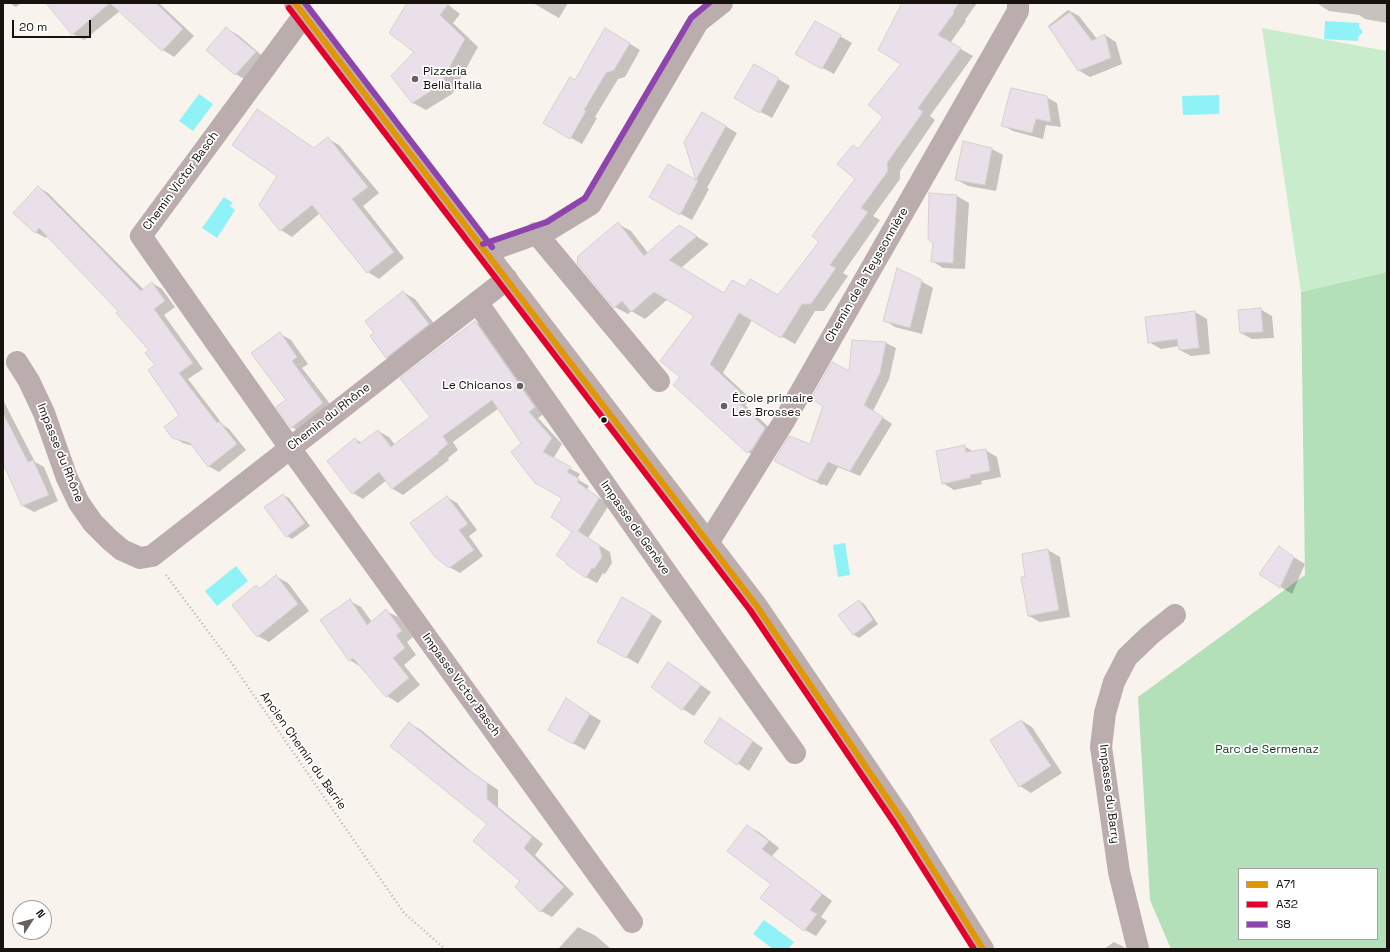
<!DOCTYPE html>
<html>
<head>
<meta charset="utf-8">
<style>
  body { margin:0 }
  #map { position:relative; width:1390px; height:952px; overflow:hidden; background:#f9f3ee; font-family:"Space Grotesk",sans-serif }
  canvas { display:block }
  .frame { position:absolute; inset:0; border:4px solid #17120e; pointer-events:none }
  .legend { position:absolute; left:1238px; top:868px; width:140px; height:72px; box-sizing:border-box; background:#fff; border:1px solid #a2a09f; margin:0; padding:5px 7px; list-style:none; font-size:12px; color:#17120e }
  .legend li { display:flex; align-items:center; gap:8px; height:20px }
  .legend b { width:20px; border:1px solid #a2a09f }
  .north { position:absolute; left:12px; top:900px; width:40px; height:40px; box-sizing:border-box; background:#fff; border:1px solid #a2a09f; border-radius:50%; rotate:54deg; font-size:11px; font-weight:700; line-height:16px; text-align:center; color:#17120e }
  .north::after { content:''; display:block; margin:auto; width:14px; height:18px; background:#66615c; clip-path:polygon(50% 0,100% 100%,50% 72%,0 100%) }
  .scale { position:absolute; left:12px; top:20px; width:79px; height:18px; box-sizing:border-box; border:2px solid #17120e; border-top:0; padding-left:5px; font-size:12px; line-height:14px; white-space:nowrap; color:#17120e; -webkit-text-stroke:3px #fff; paint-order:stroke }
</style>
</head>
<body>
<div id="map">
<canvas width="1390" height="952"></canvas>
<div class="frame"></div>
<ul class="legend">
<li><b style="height:5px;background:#e19701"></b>A71</li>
<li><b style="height:5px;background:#e4002b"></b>A32</li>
<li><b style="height:5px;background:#8e44ad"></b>S8</li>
</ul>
<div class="north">N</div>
<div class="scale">20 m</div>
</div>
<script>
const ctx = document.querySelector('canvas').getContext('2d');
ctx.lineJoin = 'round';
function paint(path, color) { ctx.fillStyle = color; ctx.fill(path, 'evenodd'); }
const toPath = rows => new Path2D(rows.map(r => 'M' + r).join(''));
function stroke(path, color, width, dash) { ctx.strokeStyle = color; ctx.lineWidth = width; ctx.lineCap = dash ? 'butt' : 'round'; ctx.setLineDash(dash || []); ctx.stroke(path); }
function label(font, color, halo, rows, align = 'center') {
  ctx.font = font + ' "Space Grotesk",sans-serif'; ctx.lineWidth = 3.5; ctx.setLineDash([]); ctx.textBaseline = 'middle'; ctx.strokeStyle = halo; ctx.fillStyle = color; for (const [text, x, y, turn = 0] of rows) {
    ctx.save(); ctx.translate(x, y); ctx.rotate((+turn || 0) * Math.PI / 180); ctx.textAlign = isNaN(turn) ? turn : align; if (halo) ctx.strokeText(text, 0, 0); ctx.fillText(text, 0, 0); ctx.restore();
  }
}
const green = toPath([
  [1262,28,1387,51,1387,272,1301,292]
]);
const forest = toPath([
  [1387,272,1387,949,1171,949,1150,900,1138,697,1305,575,1301,292],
  [1239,869,1377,869,1377,939,1239,939]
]);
const water = toPath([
  [1325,21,1359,23,1359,27,1363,32,1358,37,1358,41,1324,39],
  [199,94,213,104,193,131,179,121],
  [1219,95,1219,114,1183,115,1182,96],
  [224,197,233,203,230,206,235,210,217,238,202,228],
  [845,543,850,575,838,577,833,545],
  [236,566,248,581,217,606,205,591],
  [764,920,794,942,788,949,773,949,753,934]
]);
const shadow = toPath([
  [9,3,21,3,16,7],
  [47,3,159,3,194,36,174,57,163,50,120,11,84,40,73,34],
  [409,3,446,3,460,14,453,23,478,47,452,94,426,110,413,103,416,51],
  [533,3,568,3,559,18],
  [903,3,977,3,965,20,966,21,950,43,973,56,930,116,935,120,900,171,900,179,873,216,880,220,843,273,848,276,824,311,815,311,795,344,752,320,723,373,751,399,745,405,778,436,761,460,748,452,682,377,696,316,668,299,645,319,631,311,628,314,615,307,618,224,631,231,648,253,679,226,709,244,681,268,724,294,745,288,779,297,820,242,856,179,859,150,884,116,903,64],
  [1318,3,1387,3,1387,23,1365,19,1359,15,1329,11,1318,4],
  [1068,10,1079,16,1097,39,1105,35,1116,42,1122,64,1090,77,1078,70,1048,26],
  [815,22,852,43,834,74,808,60],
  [226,28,238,35,266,59,247,81,236,74,207,50],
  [606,29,640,50,625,77,618,79,595,117,597,118,582,144,545,123,575,81],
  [754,65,790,86,772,118,735,98],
  [1046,97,1057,103,1061,127,1046,125,1043,139,1013,131,1002,125],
  [703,113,737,133,707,188,709,189,692,220,650,197,668,166,698,182,686,143],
  [328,139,339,145,379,193,363,206,404,258,379,279,368,272,320,213,292,237,281,230,260,205,315,149],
  [992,149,1003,155,996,191,968,186,956,179],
  [38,187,48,193,144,290,152,283,162,289,175,307,164,315,203,369,188,379,223,425,229,429,246,450,219,472,208,466,193,446,183,443,173,437,180,415,150,350,120,311,48,236,46,238,35,232],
  [930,194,957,196,969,203,965,269,943,268,932,261,934,242],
  [921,281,933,288,922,334,895,327,884,320],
  [403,292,415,299,440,331,398,364,387,357,376,333],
  [1260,309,1272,316,1274,338,1252,339,1241,333],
  [1195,312,1207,319,1210,354,1191,356,1180,350,1179,346,1161,349,1149,342],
  [475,322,486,328,545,413,538,418,562,444,553,459,580,474,577,479,589,486,587,489,609,505,588,538,610,552,612,563,605,574,603,573,597,583,586,577,564,498,522,443,499,408,453,442,458,450,448,458,449,460,403,495,393,489,387,480,363,499,353,493,355,439,362,443,378,431,389,437,395,445,431,418],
  [280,334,291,340,308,364,302,368,334,409,303,434,292,427,278,407,287,400],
  [886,343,896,348,889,379,873,411,892,424,860,476,838,467,827,486,823,484,822,485,785,466,811,445,825,405,850,373],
  [3,400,35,462,44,467,58,501,34,512,23,506,3,461],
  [964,446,974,452,985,450,997,457,1001,477,981,481,982,484,954,490,943,483],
  [283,495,289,498,310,526,292,539,287,536],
  [447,497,457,503,477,530,469,536,483,556,460,573,449,567],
  [1279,548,1305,564,1292,594,1260,574],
  [1048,550,1060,557,1070,617,1040,622,1029,616,1027,577,1023,554],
  [277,577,288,583,309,611,269,642,258,636,256,587,260,589],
  [350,601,361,607,372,622,386,611,398,617,413,637,407,642,416,655,404,665,420,685,398,703,387,696,361,667,350,660],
  [859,601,864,604,878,624,859,638,853,634],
  [652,614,662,621,638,664,599,641],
  [679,670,711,692,694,716,683,709,652,686],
  [577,706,601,721,585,750,549,730],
  [721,719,763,748,749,771,706,742],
  [1022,721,1032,727,1062,773,1031,793,1020,786,991,741],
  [409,723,421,730,473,773,498,790,498,807,543,844,535,855,574,894,552,917,541,911,522,881,488,824],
  [747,826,759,832,779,848,772,856,832,901,821,917,827,921,816,936,805,930,772,883],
  [578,927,596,936,611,949,561,949,559,948],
  [1114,942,1124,947,1125,949,1104,949]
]);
const building = toPath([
  [46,3,156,3,183,29,162,51,110,3,72,35,46,3],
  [407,3,449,3,440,15,465,39,439,86,412,103,391,76,414,52,389,33,407,3],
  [902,3,959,3,953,12,954,13,938,35,961,48,918,108,923,112,887,163,888,171,861,208,868,212,830,265,836,268,811,304,802,304,781,338,739,313,710,364,739,391,733,397,765,428,752,449,747,453,673,385,680,377,660,361,694,316,654,292,631,312,622,301,614,308,577,263,578,256,618,222,644,256,679,225,697,236,669,260,724,293,732,280,745,287,750,279,778,295,819,242,812,236,855,179,837,164,853,145,858,149,883,117,868,105,901,64,878,50,902,3],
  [1070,12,1092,41,1105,34,1111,58,1078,71,1049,27,1070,12],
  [815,21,841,35,822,69,795,54,815,21],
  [226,27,256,52,235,75,206,50,226,27],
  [605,28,630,43,614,70,606,73,584,110,586,111,570,139,543,123,570,77,575,80,605,28],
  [754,64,779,78,760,113,734,98,754,64],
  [1011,88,1047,96,1051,122,1036,119,1032,133,1001,126,1011,88],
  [257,109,314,148,328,137,368,187,352,199,394,252,367,273,312,205,280,231,259,205,277,176,232,145,257,109],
  [702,112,726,126,696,180,698,181,680,215,649,197,668,164,696,180,684,142,702,112],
  [963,141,992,148,985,185,955,180,963,141],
  [38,186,97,245,141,291,152,282,165,301,154,309,193,363,179,373,217,423,219,421,237,444,208,467,190,443,172,438,164,427,179,415,148,370,155,365,145,353,149,350,116,313,118,311,39,228,35,233,13,213,38,186],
  [929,193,957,195,953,263,931,262,933,243,928,239,929,193],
  [897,268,922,280,910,328,883,321,897,268],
  [403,291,429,324,386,358,370,336,374,333,365,321,403,291],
  [1261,308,1263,332,1240,333,1238,310,1261,308],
  [1195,311,1199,348,1179,350,1177,339,1148,343,1145,317,1195,311],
  [475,321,535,407,529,412,552,438,543,452,571,467,567,472,579,479,577,482,599,498,578,531,599,545,602,557,594,569,592,568,586,578,566,564,567,563,556,555,572,532,551,517,562,498,535,483,511,452,521,443,492,400,443,436,448,444,438,452,439,453,392,489,379,472,352,494,327,461,355,438,359,444,378,430,391,447,430,417,400,378,475,321],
  [280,332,297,357,292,361,323,403,291,428,276,407,286,400,251,353,280,332],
  [852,340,886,342,880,373,864,405,883,417,850,471,828,462,817,481,813,479,812,480,774,461,789,436,810,444,823,406,811,399,832,362,849,371,852,340],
  [3,413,28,462,33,460,49,495,22,506,3,463,3,413],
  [965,445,966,452,986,449,990,471,970,475,970,478,942,484,936,451,965,445],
  [283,494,305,523,286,537,264,507,283,494],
  [447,496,468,524,459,530,474,550,449,568,435,557,410,523,447,496],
  [1279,546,1294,557,1280,588,1259,574,1279,546],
  [1048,549,1059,610,1028,616,1021,577,1025,577,1022,554,1048,549],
  [276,575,298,604,257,637,232,605,256,585,259,589,276,575],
  [622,597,652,614,626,658,597,642,622,597],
  [350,599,367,625,386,609,402,631,396,635,405,648,393,658,409,678,386,697,353,658,349,661,320,620,350,599],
  [859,600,873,620,853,635,838,615,859,600],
  [668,662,701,685,682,710,651,687,668,662],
  [566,698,590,714,573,744,548,730,566,698],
  [720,718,753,741,737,765,704,742,720,718],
  [1021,720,1051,766,1019,787,990,740,1021,720],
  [409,722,461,765,487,783,487,799,532,837,524,848,564,887,540,912,515,887,520,881,473,841,487,824,390,746,409,722],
  [747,825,769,841,762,849,822,894,810,910,817,914,804,931,760,898,771,884,727,851,747,825]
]);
const path = toPath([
  [166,575,233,665,404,913,445,949]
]);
const minor = toPath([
  [304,15,141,236,290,448,632,922],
  [536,233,659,381],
  [486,252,550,229,591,204,698,22,722,3],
  [477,302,671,579,795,753],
  [17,362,29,381,44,413,67,478,79,503,93,523,110,540,122,550,140,558,152,556,507,279],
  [708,543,783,423,1018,11,1018,3],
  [1138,949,1119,872,1101,747,1105,713,1114,682,1127,657,1150,635,1175,615]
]);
const major = toPath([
  [295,3,756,605,902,820,983,949]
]);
const bus1 = toPath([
  [295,3,756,605,902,820,983,949]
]);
const bus2 = toPath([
  [289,8,750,610,895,824,974,949]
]);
const bus3 = toPath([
  [305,3,492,247],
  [483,244,547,222,585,198,691,18,709,3]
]);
const markers = [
  [415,79,4,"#66615c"],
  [520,386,4,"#66615c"],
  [724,406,4,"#66615c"],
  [604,420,3.5,"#17120e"]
];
const poiNames = [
  ["Pizzeria",423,72],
  ["Bella Italia",423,86],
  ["Le Chicanos",512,386,"right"],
  ["École primaire",732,399],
  ["Les Brosses",732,413]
];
const streetNames = [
  ["Chemin Victor Basch",181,181,-54],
  ["Chemin de la Teyssonnière",867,275,-60],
  ["Chemin du Rhône",329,417,-38],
  ["Impasse du Rhône",60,453,68],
  ["Impasse de Genève",635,528,55],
  ["Impasse Victor Basch",461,685,54],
  ["Ancien Chemin du Barrie",303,751,55],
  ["Impasse du Barry",1109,794,83]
];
const parkNames = [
  ["Parc de Sermenaz",1267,750]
];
paint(green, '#c9edcc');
paint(forest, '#b3dfb9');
paint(water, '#8ef2f6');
paint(shadow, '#0003');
paint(building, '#eae0ea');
stroke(building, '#d5d0d0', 1);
stroke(path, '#b8aead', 2.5, [1, 3]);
stroke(minor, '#bbacad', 22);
stroke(major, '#bdadad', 22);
stroke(bus1, '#e19701', 6);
stroke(bus2, '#e4002b', 6);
stroke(bus3, '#8e44ad', 6);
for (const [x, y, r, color] of markers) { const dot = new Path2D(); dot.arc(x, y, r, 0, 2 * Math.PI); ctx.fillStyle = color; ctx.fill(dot); stroke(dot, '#fff', 1.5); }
label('12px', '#17120e', '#fff', poiNames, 'left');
label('12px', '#17120e', '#fff', streetNames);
label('12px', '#15381f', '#fff', parkNames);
</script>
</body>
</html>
